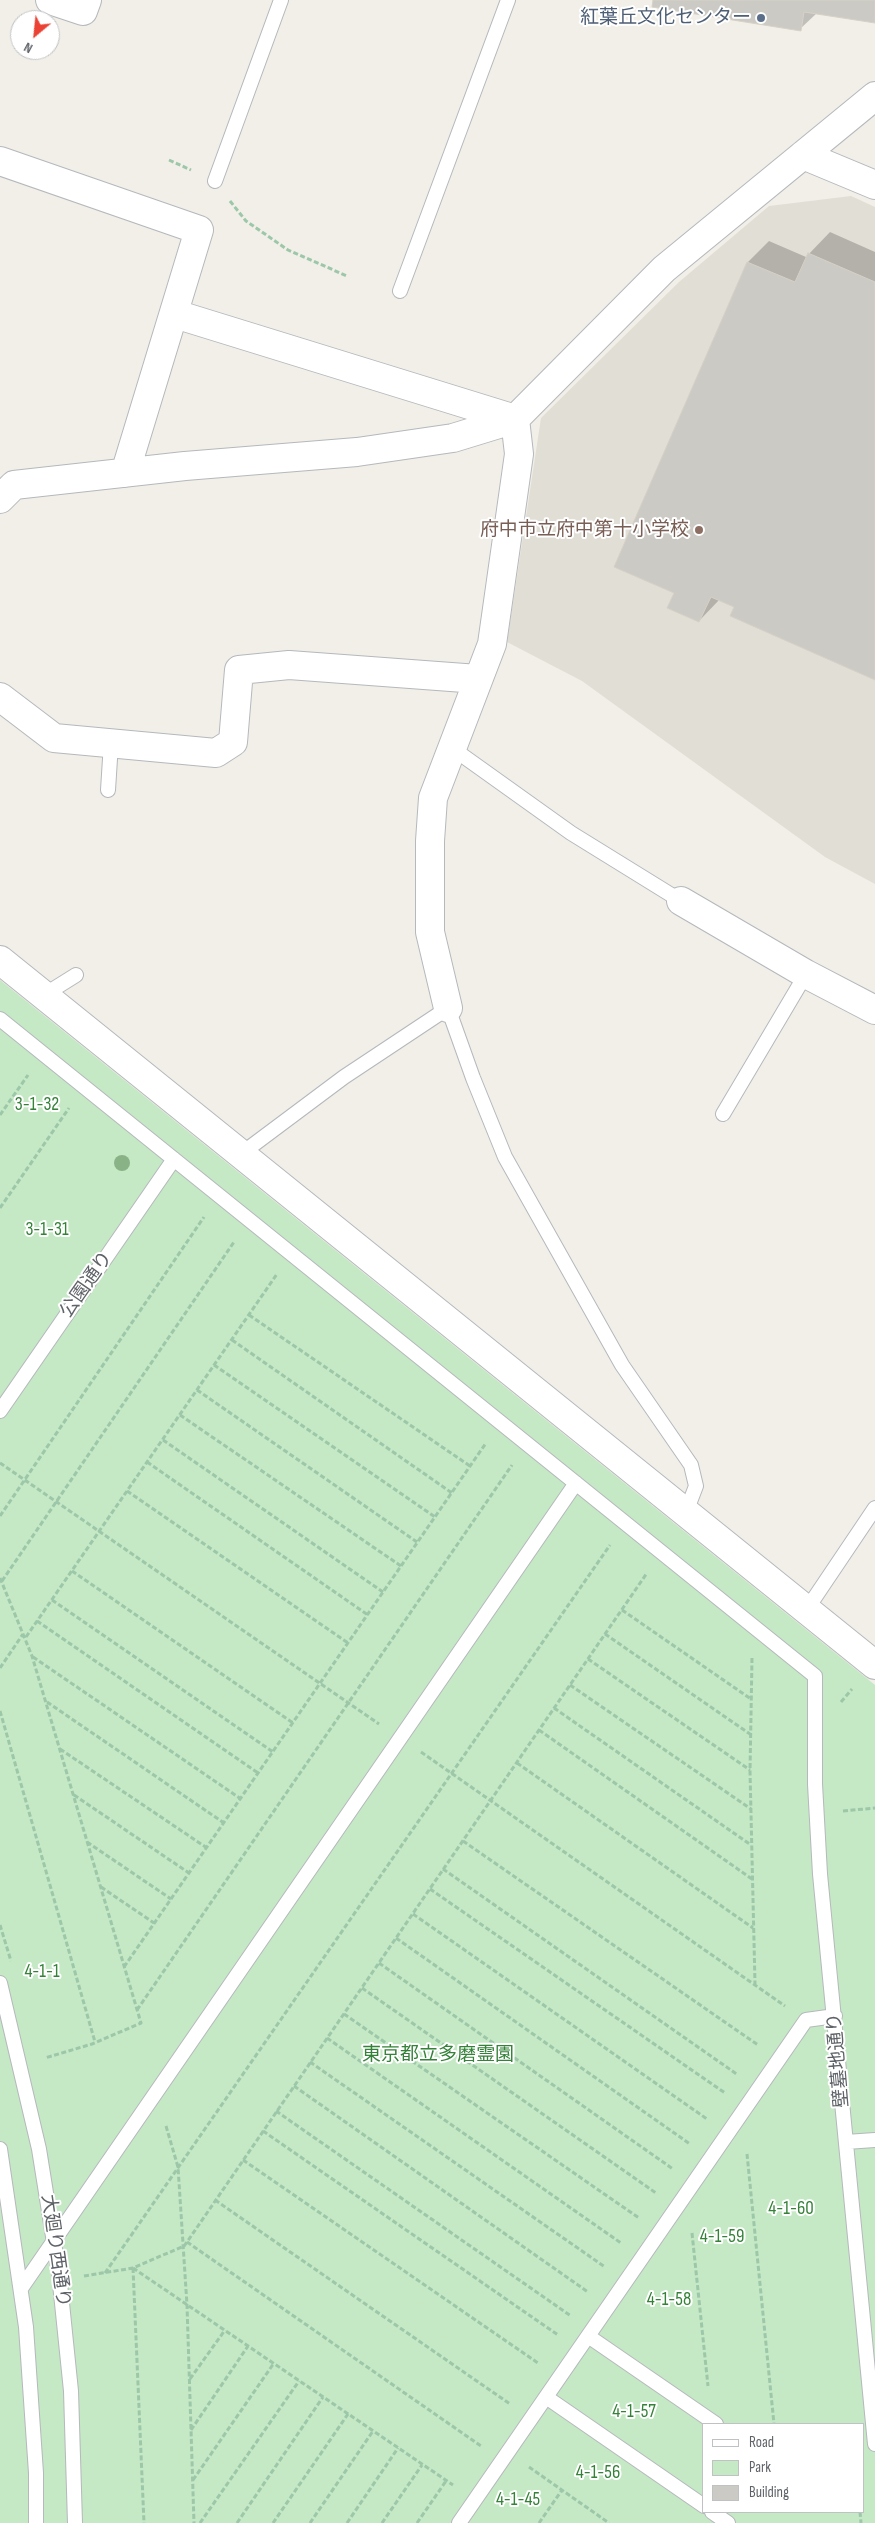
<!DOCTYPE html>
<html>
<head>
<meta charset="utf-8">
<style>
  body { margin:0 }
  #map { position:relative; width:875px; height:2523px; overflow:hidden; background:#f1efe8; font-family:"Sofia Sans Condensed",sans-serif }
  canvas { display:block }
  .legend { position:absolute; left:702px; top:2423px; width:162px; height:90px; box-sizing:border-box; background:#fff; border:1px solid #bfc1c3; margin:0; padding:6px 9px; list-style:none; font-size:15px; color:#5f6368 }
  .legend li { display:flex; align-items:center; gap:10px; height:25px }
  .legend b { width:25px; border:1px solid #bfc1c3 }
  .north { position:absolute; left:10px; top:10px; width:50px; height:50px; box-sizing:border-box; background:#fff; border:1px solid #bfc1c3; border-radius:50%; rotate:208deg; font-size:14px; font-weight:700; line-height:20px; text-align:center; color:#5f6368 }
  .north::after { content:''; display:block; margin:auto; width:18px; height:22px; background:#ea4335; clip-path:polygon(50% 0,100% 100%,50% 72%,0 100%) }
</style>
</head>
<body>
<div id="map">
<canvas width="875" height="2523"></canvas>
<ul class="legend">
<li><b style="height:6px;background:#fff"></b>Road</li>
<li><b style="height:14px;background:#c5e8c5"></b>Park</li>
<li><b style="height:14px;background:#cccac5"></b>Building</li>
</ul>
<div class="north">N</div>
</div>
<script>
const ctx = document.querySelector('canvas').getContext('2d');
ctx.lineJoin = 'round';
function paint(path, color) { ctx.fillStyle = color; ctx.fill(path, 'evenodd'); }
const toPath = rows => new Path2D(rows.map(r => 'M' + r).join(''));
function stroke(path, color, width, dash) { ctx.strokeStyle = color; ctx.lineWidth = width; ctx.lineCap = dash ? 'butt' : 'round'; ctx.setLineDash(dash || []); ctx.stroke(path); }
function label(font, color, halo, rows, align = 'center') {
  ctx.font = font + ' "Sofia Sans Condensed","Noto Sans JP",sans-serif'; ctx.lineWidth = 4; ctx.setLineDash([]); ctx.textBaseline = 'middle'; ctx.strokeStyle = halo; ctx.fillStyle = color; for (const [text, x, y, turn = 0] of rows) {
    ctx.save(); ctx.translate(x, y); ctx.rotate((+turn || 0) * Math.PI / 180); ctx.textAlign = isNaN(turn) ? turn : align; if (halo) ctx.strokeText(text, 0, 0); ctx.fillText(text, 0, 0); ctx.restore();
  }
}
const education = toPath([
  [851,196,875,207,875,884,825,857,582,681,507,642,541,418,679,282,769,206]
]);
const green = toPath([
  [0,980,875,1685,875,2523,0,2523],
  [704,2424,864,2424,864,2512,704,2512]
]);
const shadow = toPath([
  [654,0,875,0,875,22,817,13,800,29],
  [830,232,875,252,875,678,720,599,699,621,675,592,748,262,769,241,806,257]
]);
const building = toPath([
  [653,0,875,0,875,23,804,12,801,31,652,7,653,0],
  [808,253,875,282,875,680,730,616,734,607,711,597,699,622,667,608,674,593,614,567,747,262,795,282,808,253]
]);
const path = toPath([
  [169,160,191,170],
  [230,201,246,221,288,250,347,276],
  [0,1115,28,1075],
  [0,1208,69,1108],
  [249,1315,470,1466],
  [232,1340,452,1493],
  [214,1365,435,1517],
  [197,1390,417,1542],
  [180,1415,401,1566],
  [163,1440,383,1592],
  [147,1462,368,1615],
  [0,1463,379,1724],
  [127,1491,348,1643],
  [0,1516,204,1217],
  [72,1571,293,1723],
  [0,1578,32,1656,141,2023,92,2044,45,2058],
  [2,1581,234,1242],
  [52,1600,273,1752],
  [622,1610,751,1699],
  [37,1621,258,1773],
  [605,1634,750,1734],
  [26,1637,277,1274],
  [33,1657,241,1799],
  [752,1658,750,1771,755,1984],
  [588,1659,750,1770],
  [0,1668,23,1634],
  [570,1685,751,1809],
  [47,1702,224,1823],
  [841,1702,852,1689],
  [554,1708,751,1845],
  [0,1711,95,2042],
  [539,1730,752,1879],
  [60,1749,207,1848],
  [421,1752,785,2006],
  [517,1763,753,1928],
  [74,1795,189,1873],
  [843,1811,875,1808],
  [463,1841,758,2045],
  [87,1842,171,1899],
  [443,1869,738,2075],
  [101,1887,154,1923],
  [430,1889,725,2093],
  [413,1914,707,2119],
  [0,1925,11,1961],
  [396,1938,690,2144],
  [379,1963,673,2169],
  [124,1967,486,1443],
  [362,1988,656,2193],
  [137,2010,512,1465],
  [344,2014,639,2218],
  [327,2038,621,2243],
  [310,2062,605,2267],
  [294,2086,588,2292],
  [276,2111,571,2316],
  [166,2126,178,2167,187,2305,194,2523],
  [263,2131,558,2335],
  [747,2154,774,2424],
  [243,2160,538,2363],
  [215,2200,510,2404],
  [692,2233,708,2386],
  [187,2242,481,2446],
  [133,2268,453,2485],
  [133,2268,144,2523],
  [105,2273,610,1545],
  [84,2276,133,2268,184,2246,187,2242,647,1573],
  [190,2379,225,2330],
  [191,2430,248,2346],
  [529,2467,609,2523],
  [193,2480,274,2363],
  [860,2512,861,2523],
  [200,2523,299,2381],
  [237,2523,323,2397],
  [273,2523,348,2414],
  [310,2523,373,2431],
  [347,2523,398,2448],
  [382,2523,422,2465],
  [417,2523,446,2481],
  [539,2523,562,2490]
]);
const service = toPath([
  [215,181,281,0],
  [400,291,508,0],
  [452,748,571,833,681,901],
  [108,790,111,743],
  [44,995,76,975],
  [0,1019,815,1676,815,1784,820,1874,875,2444],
  [723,1114,806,974],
  [241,1154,344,1077,448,1008,473,1078,505,1157,622,1365,691,1465,696,1486,686,1512],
  [0,1411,174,1159],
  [807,1609,875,1508],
  [0,1983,39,2149,59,2274,71,2391,75,2523],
  [846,2142,875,2140],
  [0,2149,26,2327,36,2473,36,2523],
  [22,2287,576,1483],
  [588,2336,716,2424],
  [546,2397,704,2506],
  [712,2512,728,2523],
  [459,2523,806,2020,835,2016]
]);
const minor = toPath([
  [50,0,83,11,87,0],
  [803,155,875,185],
  [0,161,199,230,125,473],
  [175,314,515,419],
  [0,499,14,485,185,466,357,452,453,438,515,419,664,269,875,96],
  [0,697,54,738,216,753,233,742,239,670,289,665,478,679],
  [681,901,806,974,875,1010],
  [0,960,875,1665],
  [448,1008,430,932,430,841,433,798,492,644,519,454,515,419]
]);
const trees = [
  [122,1163]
];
const markers = [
  [761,18,5,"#5c6f8a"],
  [699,530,5,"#8d6e63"]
];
const serviceNames = [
  ["紅葉丘文化センター",751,18]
];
const educationNames = [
  ["府中市立府中第十小学校",689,530]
];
const parkNames = [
  ["3-1-32",37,1105],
  ["3-1-31",47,1230],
  ["4-1-1",42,1972],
  ["東京都立多磨霊園",438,2055],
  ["4-1-60",791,2209],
  ["4-1-59",722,2237],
  ["4-1-58",669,2300],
  ["4-1-57",634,2412],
  ["4-1-56",598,2473],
  ["4-1-45",518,2500]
];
const streetNames = [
  ["公園通り",87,1285,-55],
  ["壁墓地通り",839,2060,-95],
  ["大廻り西通り",55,2251,82]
];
paint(education, '#e1ded6');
paint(green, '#c5e8c5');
paint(shadow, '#0003');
paint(building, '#cccac5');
stroke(building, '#d6d1c6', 1);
stroke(service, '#b5b8bc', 16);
stroke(minor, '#b5b8bc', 30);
stroke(path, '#9cc7a9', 3, [5, 2.5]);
stroke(service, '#fff', 14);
stroke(minor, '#fff', 28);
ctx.fillStyle = '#89b387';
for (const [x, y] of trees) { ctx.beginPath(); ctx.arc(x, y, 8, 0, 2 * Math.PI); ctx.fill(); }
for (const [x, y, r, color] of markers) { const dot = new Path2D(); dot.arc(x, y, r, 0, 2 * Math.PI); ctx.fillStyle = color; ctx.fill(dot); stroke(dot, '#fff', 2); }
label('19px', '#4e5e75', '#fff', serviceNames, 'right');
label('19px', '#785e54', '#fff', educationNames, 'right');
label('19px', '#348238', '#fff', parkNames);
label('19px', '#5f6368', '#fff', streetNames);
</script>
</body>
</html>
